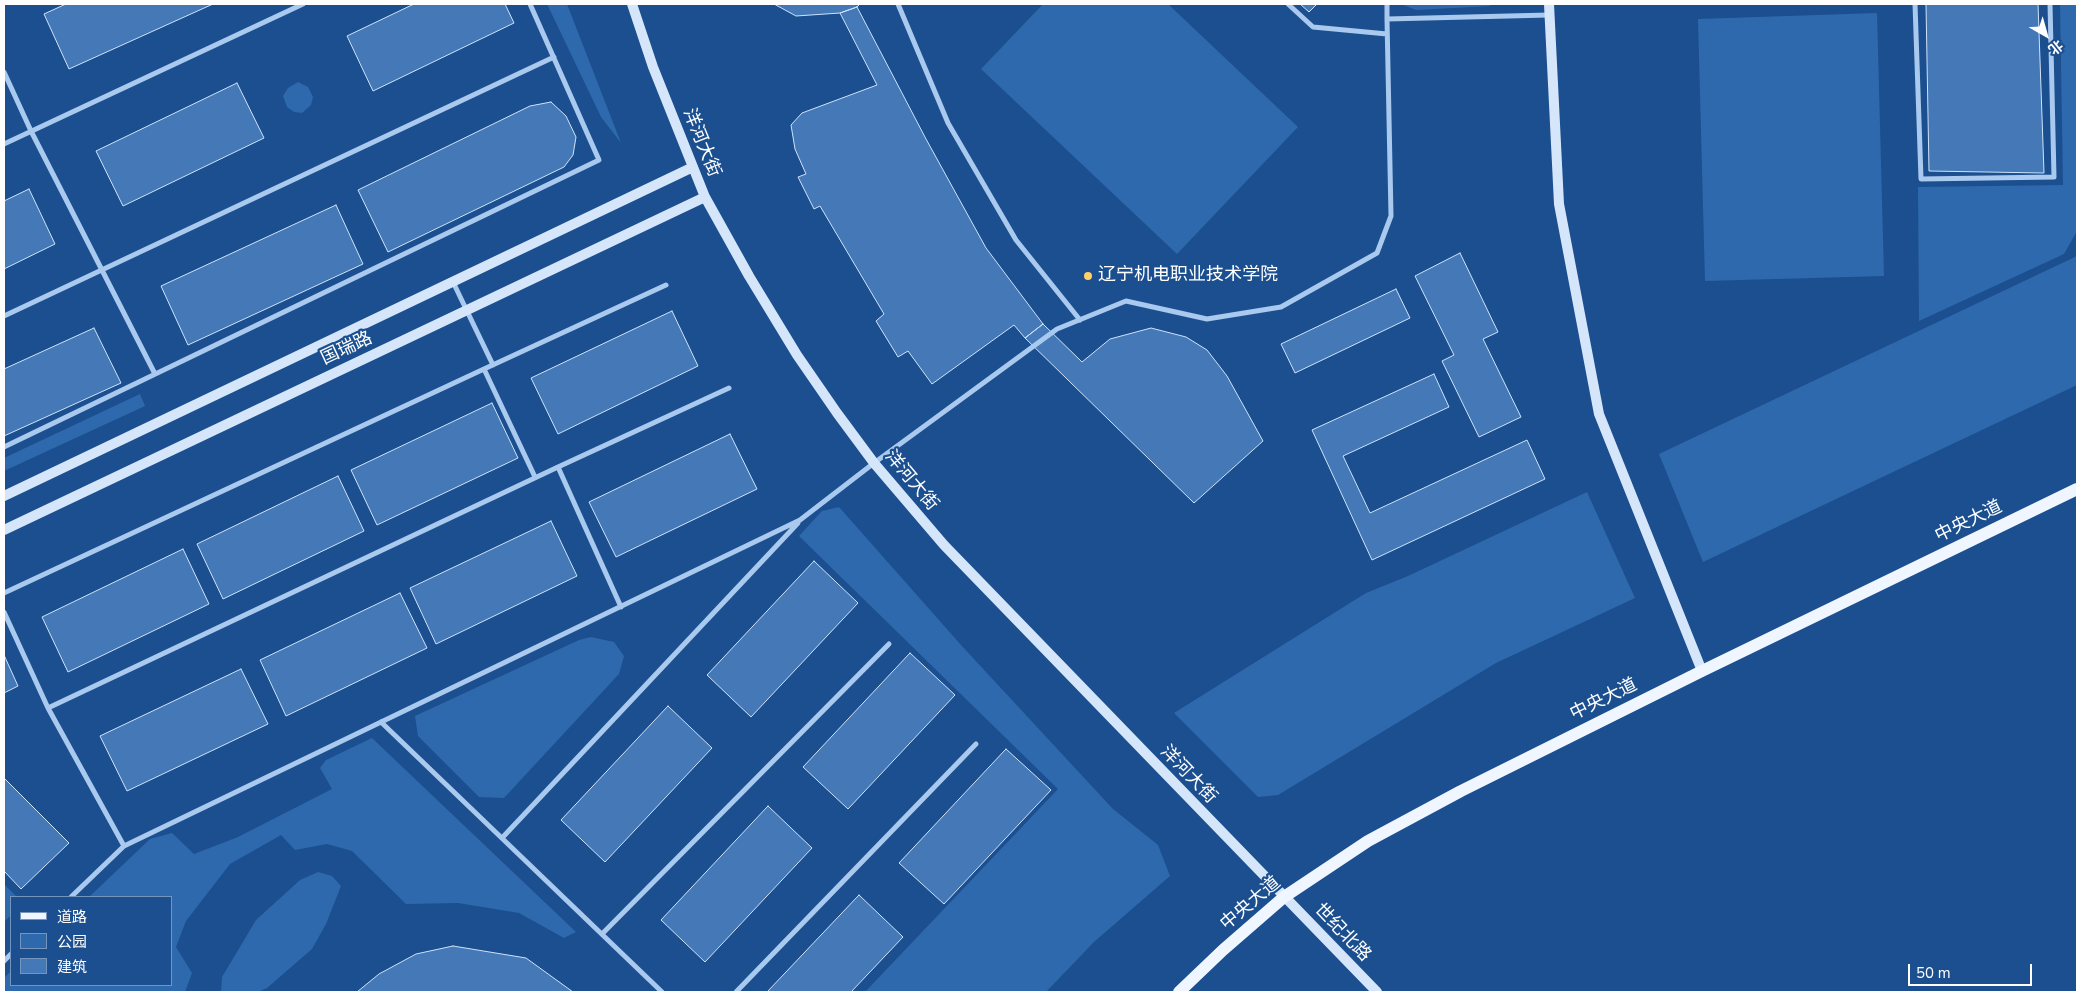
<!DOCTYPE html>
<html>
<head>
<meta charset="utf-8">
<style>
  body { margin:0 }
  #map { position:relative; width:2081px; height:996px; overflow:hidden; background:#1b4f8f; font-family:"Nunito Sans","Noto Sans SC",sans-serif }
  canvas { display:block }
  .frame { position:absolute; inset:0; border:5px solid #fff; pointer-events:none }
  .legend { position:absolute; left:10px; top:896px; width:162px; height:90px; box-sizing:border-box; background:#1b4f8f; border:1px solid #7695bc; margin:0; padding:6px 9px; list-style:none; font-size:15px; color:#fff }
  .legend li { display:flex; align-items:center; gap:10px; height:25px }
  .legend b { width:25px; border:1px solid #7695bc }
  .north { position:absolute; left:2021px; top:10px; width:50px; height:50px; -webkit-text-stroke:4px #1b4f8f; paint-order:stroke; rotate:142deg; font-size:14px; font-weight:700; line-height:20px; text-align:center; color:#fff }
  .north::after { content:''; display:block; margin:auto; width:18px; height:22px; background:#fff; clip-path:polygon(50% 0,100% 100%,50% 72%,0 100%) }
  .scale { position:absolute; left:1908px; top:964px; width:124px; height:22px; box-sizing:border-box; border:2px solid #fff; border-top:0; padding-left:6px; font-size:15px; line-height:18px; white-space:nowrap; color:#fff; -webkit-text-stroke:4px #1b4f8f; paint-order:stroke }
</style>
</head>
<body>
<div id="map">
<canvas width="2081" height="996"></canvas>
<div class="frame"></div>
<ul class="legend">
<li><b style="height:6px;background:#f0f6ff"></b>道路</li>
<li><b style="height:14px;background:#2e69ad"></b>公园</li>
<li><b style="height:14px;background:#4478b7"></b>建筑</li>
</ul>
<div class="north">北</div>
<div class="scale">50 m</div>
</div>
<script>
const ctx = document.querySelector('canvas').getContext('2d');
ctx.lineJoin = 'round';
function paint(path, color) { ctx.fillStyle = color; ctx.fill(path, 'evenodd'); }
const toPath = rows => new Path2D(rows.map(r => 'M' + r).join(''));
function stroke(path, color, width, dash) { ctx.strokeStyle = color; ctx.lineWidth = width; ctx.lineCap = dash ? 'butt' : 'round'; ctx.setLineDash(dash || []); ctx.stroke(path); }
function label(font, color, halo, rows, align = 'center') {
  ctx.font = font + ' "Nunito Sans","Noto Sans SC",sans-serif'; ctx.lineWidth = 4.5; ctx.setLineDash([]); ctx.textBaseline = 'middle'; ctx.strokeStyle = halo; ctx.fillStyle = color; for (const [text, x, y, turn = 0] of rows) {
    ctx.save(); ctx.translate(x, y); ctx.rotate((+turn || 0) * Math.PI / 180); ctx.textAlign = isNaN(turn) ? turn : align; if (halo) ctx.strokeText(text, 0, 0); ctx.fillText(text, 0, 0); ctx.restore();
  }
}
const green = toPath([
  [547,4,567,4,621,143,601,117],
  [1043,4,1168,4,1298,127,1177,254,981,69],
  [1401,4,1490,4,1490,6,1416,10],
  [2060,4,2077,4,2077,231,2064,254,1919,321,1918,187,2063,185],
  [1877,13,1884,276,1705,281,1698,19],
  [298,82,308,87,313,97,311,105,302,113,294,112,287,107,283,96,288,88],
  [2077,256,2077,385,1703,562,1659,454],
  [140,394,145,406,4,471,4,458],
  [1587,492,1635,598,1496,663,1278,795,1258,797,1174,713,1366,593,1408,576],
  [839,507,961,645,1113,809,1158,845,1170,876,1094,942,1046,992,865,992,1058,789,799,536,822,511],
  [591,637,614,642,624,656,619,674,504,798,479,797,418,736,415,716,579,640],
  [372,738,576,932,564,938,519,913,458,903,406,904,352,851,327,844,295,850,281,835,230,864,186,921,176,947,192,973,185,992,4,992,4,978,11,971,11,985,171,985,171,897,89,897,150,839,172,833,194,854,238,837,332,789,320,768,326,760],
  [318,872,332,876,341,886,326,924,312,949,267,988,258,992,221,992,222,977,256,920,300,880],
  [4,884,17,897,11,897,11,915,4,922]
]);
const building = toPath([
  [66,4,213,4,69,69,44,14,66,4],
  [414,4,505,4,514,23,373,91,347,36,414,4],
  [774,4,860,4,857,7,840,13,796,16,774,4],
  [1300,4,1317,4,1309,12,1300,4],
  [1926,4,2038,4,2044,173,1929,171,1926,4],
  [857,7,926,139,986,248,1043,324,1025,338,1014,325,932,384,908,351,898,357,876,321,884,314,820,206,814,209,798,177,806,174,795,149,791,125,802,113,877,85,840,13,857,7],
  [237,83,264,138,123,206,96,151,237,83],
  [551,102,566,116,576,137,573,155,564,167,388,252,358,190,530,106,551,102],
  [29,189,55,244,4,269,4,201,29,189],
  [336,205,363,264,188,345,161,286,336,205],
  [1460,253,1498,332,1483,339,1521,417,1479,437,1442,361,1454,355,1415,276,1460,253],
  [1396,289,1410,318,1295,373,1281,344,1396,289],
  [672,311,698,366,558,434,531,378,672,311],
  [1043,324,1082,362,1110,339,1151,328,1186,337,1207,350,1227,376,1263,441,1194,503,1025,338,1043,324],
  [94,328,121,383,4,436,4,369,94,328],
  [1434,374,1449,407,1343,456,1370,513,1527,440,1545,479,1372,560,1312,430,1434,374],
  [492,403,518,458,377,525,351,470,492,403],
  [730,434,757,489,616,557,589,502,730,434],
  [338,476,364,531,223,599,197,544,338,476],
  [551,521,577,576,436,644,410,588,551,521],
  [183,549,209,604,68,672,42,617,183,549],
  [814,561,858,603,751,717,707,675,814,561],
  [400,593,427,648,286,716,260,660,400,593],
  [910,653,955,695,848,809,803,767,910,653],
  [4,655,18,686,4,693,4,655],
  [241,669,268,724,127,791,100,736,241,669],
  [668,706,712,748,605,862,561,820,668,706],
  [1006,749,1051,790,944,904,899,863,1006,749],
  [4,778,69,843,21,889,4,871,4,778],
  [768,806,812,848,705,962,661,920,768,806],
  [859,895,903,937,851,992,767,992,859,895],
  [453,946,526,958,573,992,357,992,379,974,416,954,453,946]
]);
const street = toPath([
  [898,4,948,123,1016,240,1080,320],
  [1288,4,1313,27,1387,34],
  [1387,4,1387,19,1549,15],
  [1915,4,1921,179,2054,177,2050,4],
  [4,72,31,131,155,374],
  [4,144,303,4],
  [453,282,493,365],
  [4,316,554,57],
  [4,447,599,160,530,4],
  [535,477,484,369,666,285],
  [4,593,484,369],
  [621,607,558,467,729,388],
  [4,612,48,708],
  [381,722,662,992],
  [502,838,798,523],
  [124,846,48,708,558,467],
  [71,897,124,846,800,520,874,463,1057,329,1126,301,1207,319,1281,307,1377,253,1391,216,1387,19],
  [602,934,889,644],
  [4,961,11,954],
  [736,992,976,744]
]);
const secondary = toPath([
  [632,4,653,67,705,197,749,276,797,355,837,413,874,463,944,545,1377,992],
  [1549,4,1559,204,1599,414,1702,671],
  [4,496,693,167],
  [4,530,705,197]
]);
const primary = toPath([
  [1179,992,1223,950,1284,897,1368,841,1461,791,1702,671,2077,489]
]);
const markers = [
  [1088,276,5,"#ffd166"]
];
const streetNames = [
  ["洋河大街",701,143,68],
  ["国瑞路",347,349,-25],
  ["洋河大街",911,481,50],
  ["中央大道",1969,522,-26],
  ["中央大道",1604,700,-26],
  ["洋河大街",1188,775,46],
  ["中央大道",1251,904,-40],
  ["世纪北路",1342,933,46]
];
const poiNames = [
  ["辽宁机电职业技术学院",1098,276]
];
paint(green, '#2e69ad');
paint(building, '#4478b7');
stroke(building, '#cfe3fa', 1);
stroke(street, '#a9c9ee', 5);
stroke(secondary, '#d6e6fa', 10);
stroke(primary, '#f0f6ff', 12);
for (const [x, y, r, color] of markers) { const dot = new Path2D(); dot.arc(x, y, r, 0, 2 * Math.PI); ctx.fillStyle = color; ctx.fill(dot); stroke(dot, '#1b4f8f', 2); }
label('18px', '#fff', '#1b4f8f', streetNames);
label('18px', '#fff', '#1b4f8f', poiNames, 'left');
</script>
</body>
</html>
